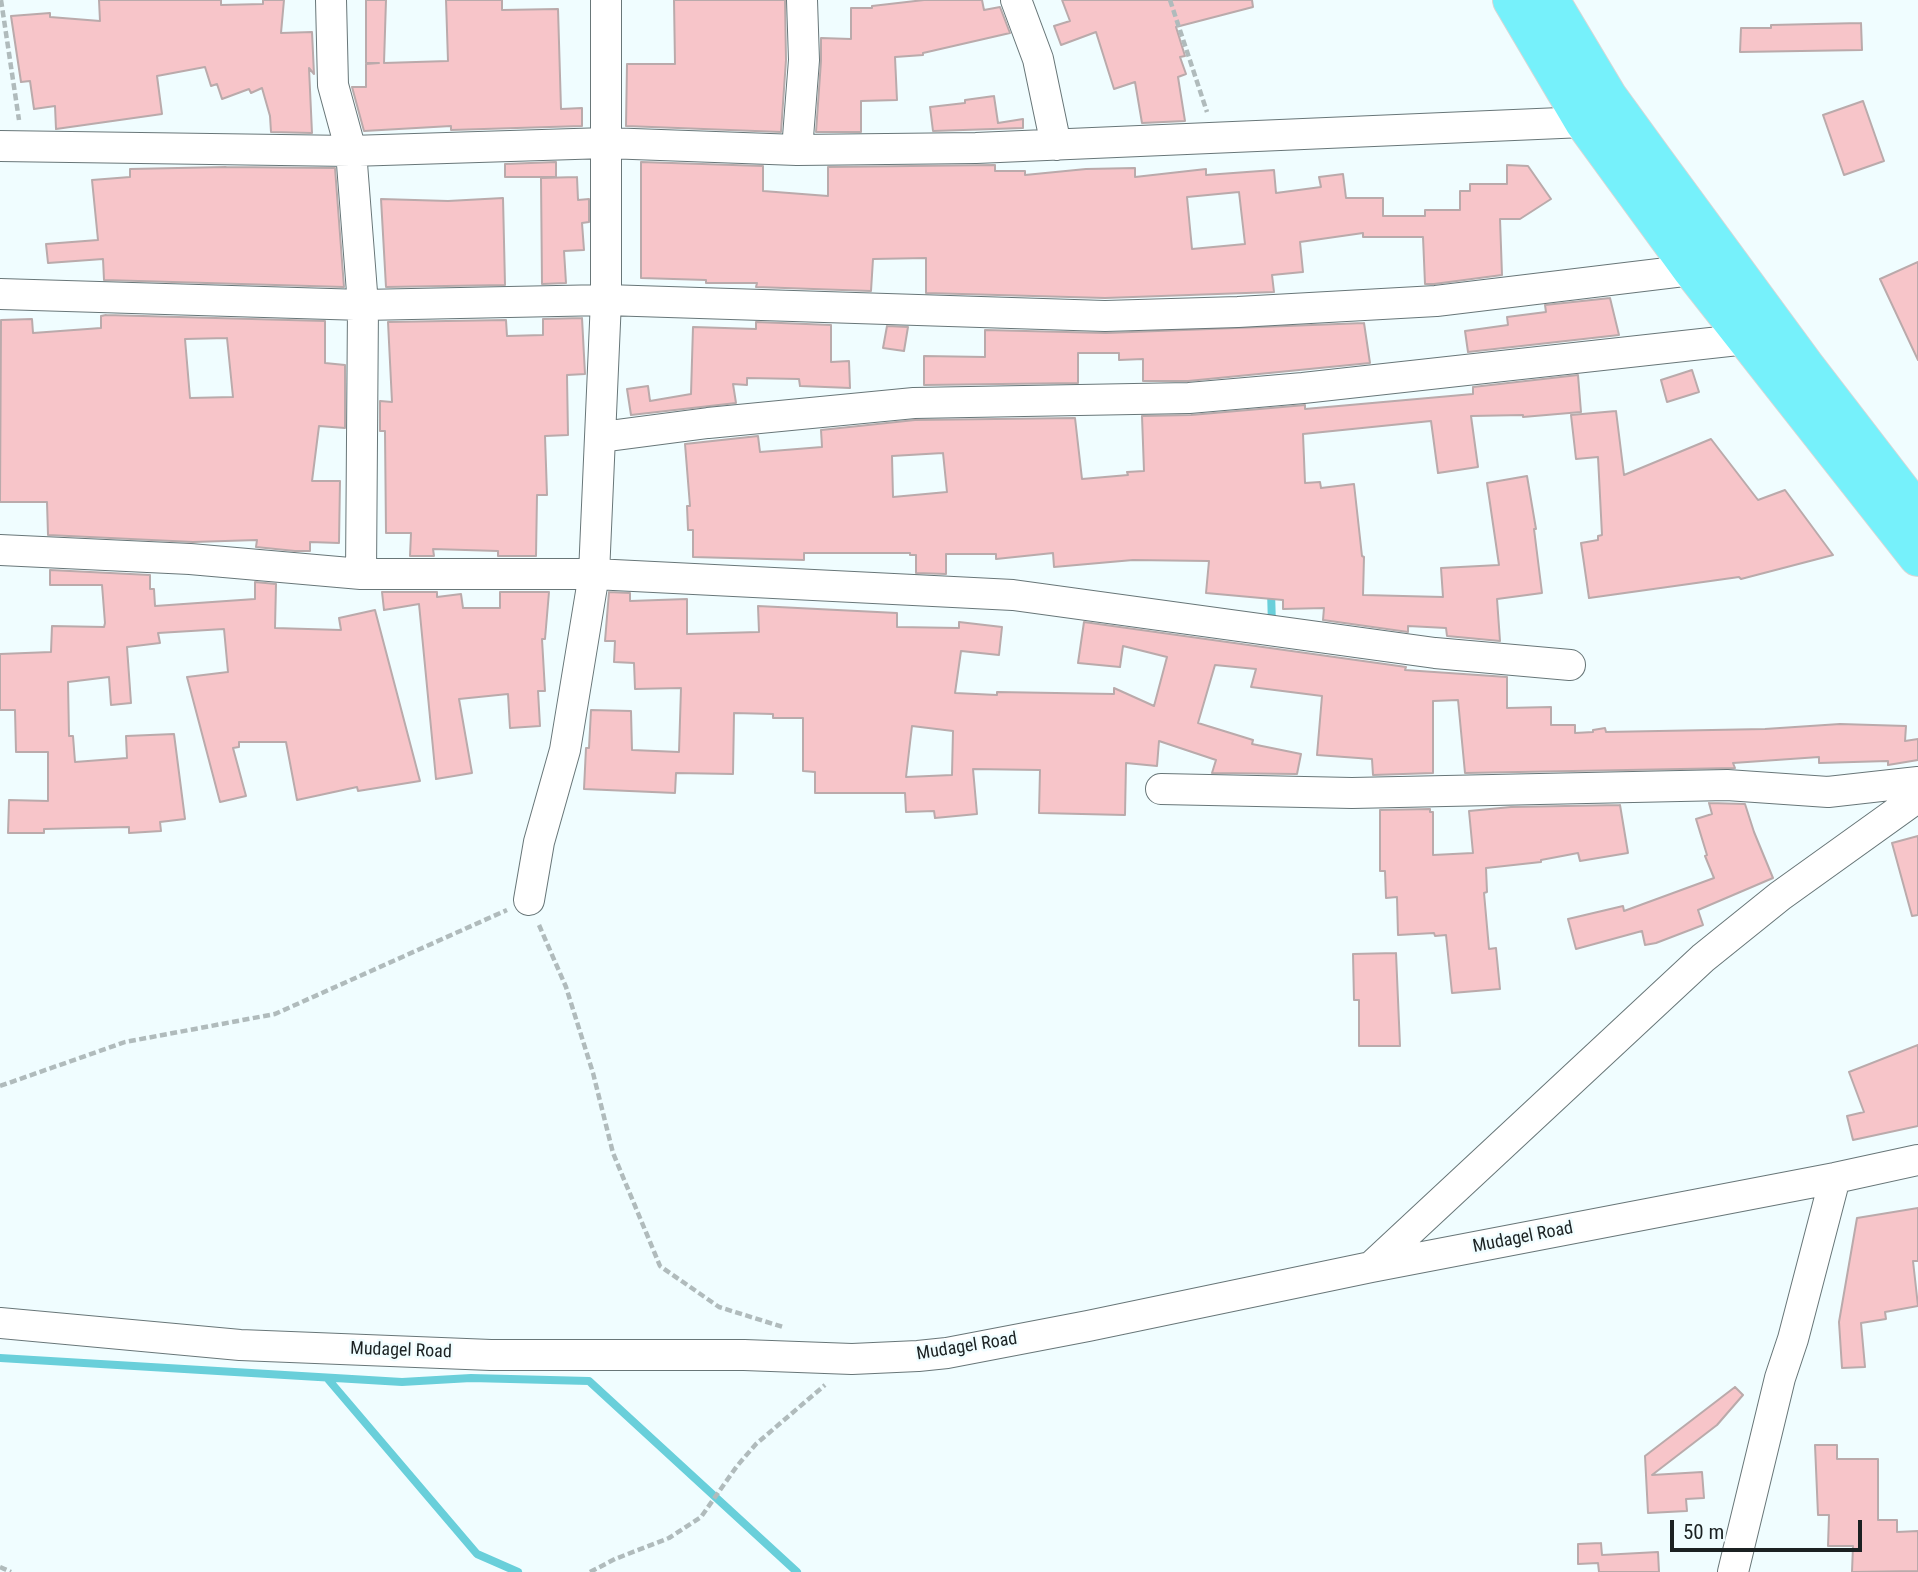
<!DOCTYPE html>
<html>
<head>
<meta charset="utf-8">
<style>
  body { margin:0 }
  #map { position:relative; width:1918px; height:1572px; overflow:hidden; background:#f0fdff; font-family:"Roboto Condensed",sans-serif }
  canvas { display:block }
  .scale { position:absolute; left:1670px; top:1520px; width:192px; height:32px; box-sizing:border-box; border:4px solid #1b2122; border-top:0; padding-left:9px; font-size:21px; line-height:24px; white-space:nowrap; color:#1b2122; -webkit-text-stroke:5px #f0fdff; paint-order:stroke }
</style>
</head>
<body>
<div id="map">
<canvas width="1918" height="1572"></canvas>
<div class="scale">50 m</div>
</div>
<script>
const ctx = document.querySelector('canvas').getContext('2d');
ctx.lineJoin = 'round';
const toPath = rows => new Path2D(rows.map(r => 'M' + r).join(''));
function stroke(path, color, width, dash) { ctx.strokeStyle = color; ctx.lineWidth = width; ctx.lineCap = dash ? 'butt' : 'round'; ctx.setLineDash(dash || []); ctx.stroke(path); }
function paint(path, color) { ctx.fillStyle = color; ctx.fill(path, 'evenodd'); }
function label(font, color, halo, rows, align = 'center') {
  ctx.font = font + ' "Roboto Condensed",sans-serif'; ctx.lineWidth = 5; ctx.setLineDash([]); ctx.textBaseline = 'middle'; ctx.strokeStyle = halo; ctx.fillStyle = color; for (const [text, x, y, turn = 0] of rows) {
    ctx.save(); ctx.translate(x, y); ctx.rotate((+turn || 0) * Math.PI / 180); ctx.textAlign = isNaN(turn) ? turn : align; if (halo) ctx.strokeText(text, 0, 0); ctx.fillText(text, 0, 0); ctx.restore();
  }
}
const stream = toPath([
  [1271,590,1272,626],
  [0,1358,402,1382,471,1378,589,1381,797,1572],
  [327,1378,477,1554,518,1572]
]);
const building = toPath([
  [99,0,221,0,221,5,263,4,263,0,284,0,281,33,312,32,314,74,309,68,312,133,271,132,270,116,262,88,251,93,249,89,222,99,217,84,211,86,205,67,157,76,162,114,56,129,55,106,34,109,30,81,21,82,11,16,50,13,50,17,100,21,99,0],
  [366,0,386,0,384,63,448,61,446,0,502,0,502,10,558,9,561,109,582,108,582,126,451,130,451,126,364,131,352,87,366,87,366,64,379,63,366,63,366,0],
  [674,0,785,0,786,60,781,132,626,126,627,64,675,64,674,0],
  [924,0,982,0,984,10,1000,7,1010,33,923,53,923,55,895,57,897,100,861,101,861,132,816,132,821,61,821,38,851,39,851,8,872,8,872,6,924,0],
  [1062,0,1252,0,1253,7,1176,27,1185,56,1180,57,1186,74,1178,77,1185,121,1142,123,1135,82,1114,89,1096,32,1061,45,1054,26,1070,21,1062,0],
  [1861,23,1862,50,1740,52,1741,28,1771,28,1771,25,1861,23],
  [994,96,998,123,1023,119,1023,128,933,131,930,107,965,103,965,100,994,96],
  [1863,101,1884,161,1844,175,1823,115,1863,101],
  [556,162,556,177,505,177,505,164,556,162],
  [641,162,763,166,763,191,828,196,828,167,995,165,995,171,1025,171,1025,175,1086,169,1135,168,1135,177,1206,169,1206,175,1274,170,1276,193,1321,187,1319,177,1343,174,1346,198,1383,198,1383,216,1425,216,1425,210,1460,210,1460,191,1470,191,1470,184,1507,184,1507,165,1528,166,1551,199,1520,219,1500,219,1502,275,1434,284,1425,284,1423,237,1363,237,1363,233,1300,242,1303,272,1272,275,1274,292,1105,298,926,293,926,258,873,259,871,291,756,287,757,283,706,283,706,280,641,278,641,162],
  [1239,192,1245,244,1192,249,1187,197,1239,192],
  [226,167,335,168,344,287,104,280,103,259,48,263,46,244,98,240,92,180,130,177,130,169,226,167],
  [577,177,578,200,589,199,589,222,582,223,584,250,564,251,566,283,542,284,541,178,577,177],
  [503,198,505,285,386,287,381,199,448,201,503,198],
  [1918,262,1918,360,1880,279,1918,262],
  [1610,298,1619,335,1468,352,1465,331,1508,325,1507,317,1546,312,1545,305,1610,298],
  [106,315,325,321,325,363,345,365,345,428,319,426,312,481,340,481,339,543,310,542,310,551,295,551,256,547,257,540,193,542,48,535,47,502,0,502,1,320,32,319,33,333,101,328,101,316,106,315],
  [227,338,233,397,190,398,185,339,227,338],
  [582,318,585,374,567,375,568,435,545,436,547,495,537,495,536,556,498,556,498,551,433,549,434,556,410,556,411,533,386,533,385,431,380,431,380,401,392,402,388,322,506,320,507,336,543,335,543,319,582,318],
  [756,322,831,325,831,362,849,361,850,388,800,386,799,379,747,378,747,385,733,384,736,403,631,415,627,389,648,386,650,401,691,394,693,327,756,329,756,322],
  [1364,323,1370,363,1188,381,1143,381,1143,359,1119,360,1119,353,1078,353,1078,383,924,385,924,356,985,357,985,330,1106,333,1364,323],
  [887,326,908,327,904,351,883,348,887,326],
  [1692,370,1699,392,1667,402,1661,380,1692,370],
  [1578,375,1581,412,1523,417,1523,415,1471,416,1478,467,1438,473,1431,421,1303,434,1305,483,1320,482,1321,488,1354,484,1362,556,1364,557,1363,595,1443,597,1441,568,1499,565,1487,483,1527,476,1536,529,1534,529,1542,593,1497,599,1500,641,1447,636,1446,628,1408,626,1408,632,1323,620,1324,608,1283,609,1283,600,1206,593,1209,561,1133,560,1054,567,1053,553,996,559,996,554,946,554,946,574,916,573,916,555,910,555,910,553,804,553,804,560,693,557,693,530,688,530,687,506,690,506,685,444,758,436,760,452,822,447,821,430,915,420,1075,418,1082,479,1128,475,1127,472,1144,471,1142,416,1191,415,1305,405,1305,409,1473,394,1473,387,1578,375],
  [943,453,947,492,893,497,892,456,943,453],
  [1616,411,1624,475,1711,439,1758,500,1785,490,1833,555,1741,579,1739,577,1589,598,1581,543,1598,540,1598,536,1602,535,1598,457,1576,459,1571,415,1616,411],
  [50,570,150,575,150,589,154,589,155,606,255,599,255,582,276,584,275,628,341,630,339,618,375,610,420,781,358,791,357,787,297,800,286,742,239,742,239,747,233,748,246,796,220,802,187,677,228,672,224,629,158,633,160,643,127,647,131,703,111,705,109,677,68,682,69,736,73,736,75,762,127,758,126,736,174,734,185,819,160,822,161,831,129,833,129,827,44,829,44,833,8,833,9,800,48,801,48,752,16,752,15,710,0,710,0,654,51,652,52,626,104,627,105,623,102,585,50,585,50,570],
  [382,592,437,592,437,597,461,594,463,608,500,608,500,592,549,592,545,639,542,639,545,691,538,691,540,726,510,728,508,694,459,699,472,773,436,779,419,604,384,610,382,592],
  [609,592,630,593,630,601,687,599,687,634,759,632,758,606,897,613,897,627,959,628,959,622,1002,627,999,655,961,651,955,693,997,695,997,692,1114,694,1114,688,1154,706,1167,657,1123,646,1120,667,1078,663,1084,622,1406,667,1405,670,1507,677,1507,708,1551,707,1551,725,1575,725,1575,733,1593,732,1593,730,1605,728,1606,732,1765,729,1840,724,1906,726,1905,741,1918,739,1918,760,1888,765,1888,761,1819,763,1819,757,1733,763,1735,768,1465,773,1458,700,1433,701,1433,773,1373,775,1372,759,1317,755,1322,696,1251,687,1256,669,1215,665,1198,723,1253,740,1252,744,1301,754,1297,774,1212,773,1216,760,1159,741,1157,766,1126,763,1125,815,1039,813,1040,770,973,769,977,814,935,818,934,811,906,812,905,793,815,793,815,772,803,771,803,718,773,718,773,714,734,713,733,774,676,773,675,793,584,789,586,748,589,748,591,710,631,711,632,750,679,752,681,688,635,689,634,663,614,662,615,641,605,641,609,592],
  [912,726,953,731,952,775,906,777,912,726],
  [1709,803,1745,804,1754,832,1773,878,1698,910,1703,925,1656,943,1645,945,1642,931,1576,949,1568,919,1623,906,1624,911,1714,878,1705,856,1707,855,1696,819,1712,814,1709,803],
  [1620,805,1628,853,1580,861,1578,853,1541,860,1541,862,1486,868,1487,892,1484,893,1489,949,1496,948,1500,989,1452,993,1446,935,1435,936,1434,933,1398,935,1397,897,1386,898,1385,871,1380,871,1380,810,1430,809,1430,812,1433,812,1433,855,1473,853,1469,811,1511,807,1620,805],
  [1918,836,1918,915,1912,916,1892,843,1918,836],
  [1396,953,1400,1046,1359,1046,1359,1000,1354,1000,1353,954,1396,953],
  [1918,1045,1918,1126,1853,1140,1847,1116,1864,1112,1849,1072,1918,1045],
  [1918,1208,1918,1261,1913,1261,1918,1306,1885,1312,1886,1319,1861,1323,1865,1367,1842,1368,1839,1322,1857,1218,1918,1208],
  [1735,1387,1743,1395,1717,1425,1652,1475,1702,1472,1704,1498,1686,1499,1687,1511,1648,1513,1645,1456,1735,1387],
  [1815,1445,1837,1445,1837,1459,1878,1459,1878,1520,1897,1520,1897,1532,1918,1531,1918,1571,1852,1572,1853,1546,1828,1546,1829,1515,1818,1515,1815,1445],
  [1601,1543,1602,1555,1658,1552,1659,1572,1599,1572,1598,1563,1578,1564,1578,1544,1601,1543]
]);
const path = toPath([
  [1,0,19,120],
  [1170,0,1207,112],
  [539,925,566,987,593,1073,613,1153,660,1266,719,1307,783,1327],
  [0,1086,125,1042,275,1014,507,910],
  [0,1567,11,1572],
  [590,1572,615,1559,669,1538,701,1517,737,1466,756,1444,825,1385]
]);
const street = toPath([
  [331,0,333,85,351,151,363,305,361,574],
  [1016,0,1038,59,1056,145],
  [0,146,351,151,606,143,797,150,976,148,1584,122],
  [797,150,804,60,802,0],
  [0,294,363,305,606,300,1105,316,1238,312,1436,301,1692,270],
  [601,437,708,423,914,403,1189,398,1303,388,1747,339],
  [0,550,190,559,361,574,594,574,1013,595,1435,653,1570,665],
  [1161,789,1352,793,1727,785,1828,792,1918,782],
  [529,900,539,842,565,750,594,574,606,300,606,0],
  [1371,1267,1703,958,1780,896,1918,797],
  [0,1323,240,1345,491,1355,744,1355,852,1359,918,1356,947,1353,1088,1326,1371,1267,1835,1178,1918,1160],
  [1733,1572,1780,1378,1793,1339,1835,1178]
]);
const primary = toPath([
  [1512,0,1584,122,1692,270,1918,557],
  [1550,0,1608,97,1653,159,1805,366,1918,513]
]);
const streetNames = [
  ["Mudagel Road",1523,1238,-11],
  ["Mudagel Road",967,1347,-9],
  ["Mudagel Road",401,1351,2]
];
stroke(stream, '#69cfda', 8);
paint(building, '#f7c5c9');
stroke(building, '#baaaab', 2);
stroke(street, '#687678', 32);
stroke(primary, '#d6d7d7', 40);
stroke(path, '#b0bbbc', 4.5, [7, 3.5]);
stroke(street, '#fff', 30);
stroke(primary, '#76f1fb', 38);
label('18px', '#1b2122', '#f0fdff', streetNames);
</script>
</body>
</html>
